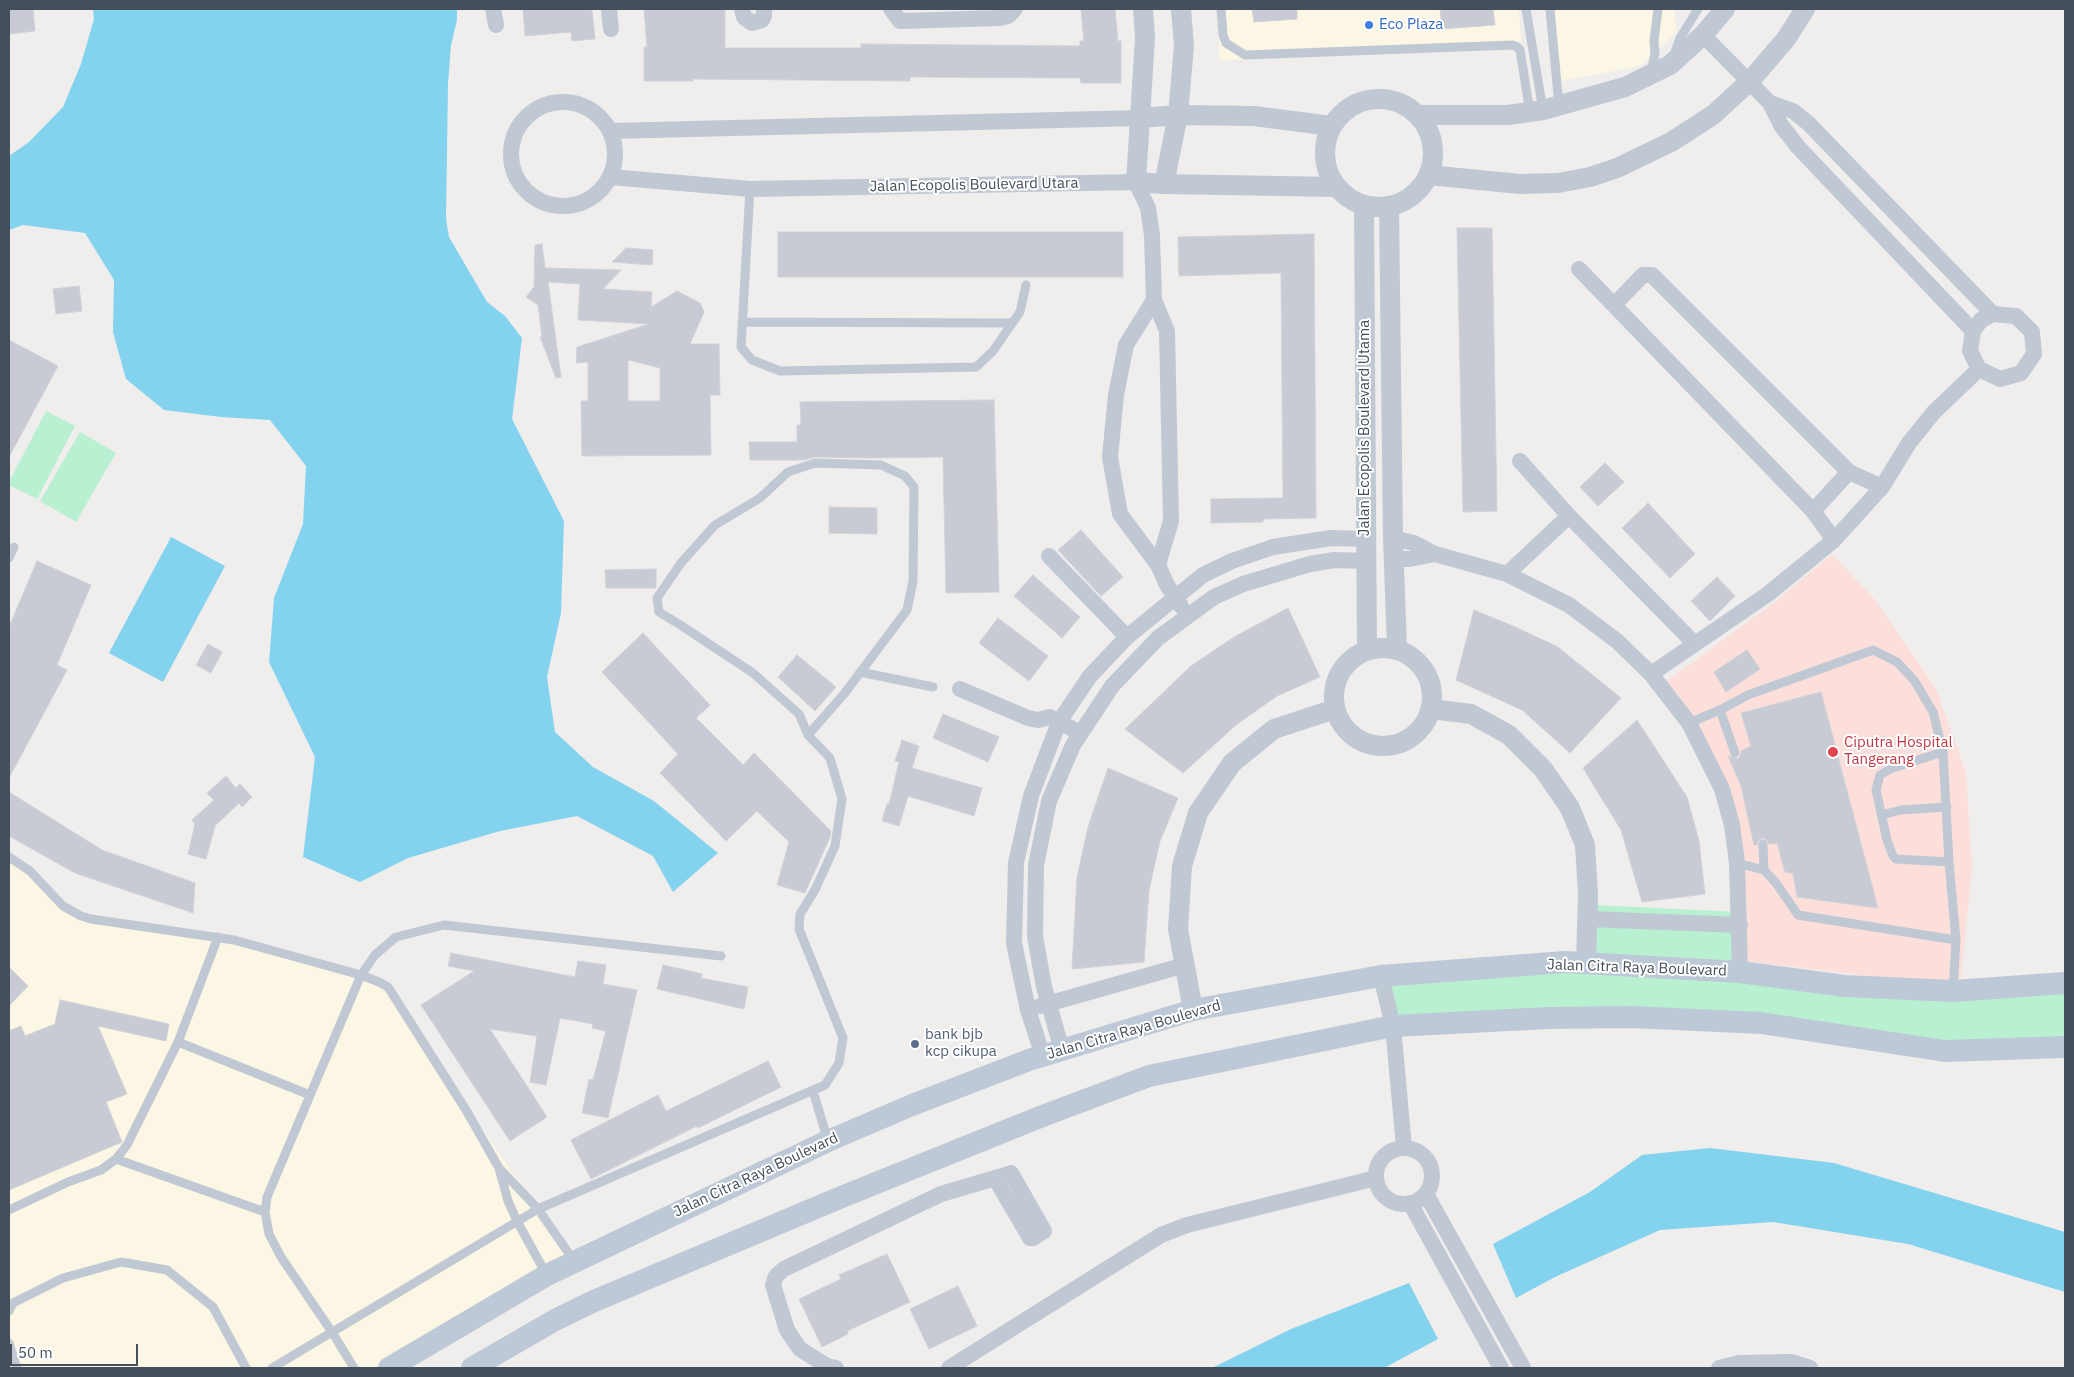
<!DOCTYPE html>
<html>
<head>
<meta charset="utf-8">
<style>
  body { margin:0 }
  #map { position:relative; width:2074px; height:1377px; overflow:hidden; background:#f0eded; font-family:"IBM Plex Sans",sans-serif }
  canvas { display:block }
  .frame { position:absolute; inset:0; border:10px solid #444f5b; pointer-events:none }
  .scale { position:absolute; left:10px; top:1344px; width:128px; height:22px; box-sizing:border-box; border:2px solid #444f5b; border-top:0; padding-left:6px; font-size:15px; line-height:18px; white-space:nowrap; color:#444f5b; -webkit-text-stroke:4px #fff; paint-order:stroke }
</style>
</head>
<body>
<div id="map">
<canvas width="2074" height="1377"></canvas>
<div class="frame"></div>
<div class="scale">50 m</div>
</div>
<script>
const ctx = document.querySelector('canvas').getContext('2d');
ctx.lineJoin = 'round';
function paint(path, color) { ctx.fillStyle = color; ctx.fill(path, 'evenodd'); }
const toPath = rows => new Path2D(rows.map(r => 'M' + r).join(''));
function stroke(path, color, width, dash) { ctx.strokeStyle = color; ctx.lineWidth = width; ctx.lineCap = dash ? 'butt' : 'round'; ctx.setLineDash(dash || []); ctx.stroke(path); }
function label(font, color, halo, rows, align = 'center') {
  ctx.font = font + ' "IBM Plex Sans",sans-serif'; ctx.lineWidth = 4; ctx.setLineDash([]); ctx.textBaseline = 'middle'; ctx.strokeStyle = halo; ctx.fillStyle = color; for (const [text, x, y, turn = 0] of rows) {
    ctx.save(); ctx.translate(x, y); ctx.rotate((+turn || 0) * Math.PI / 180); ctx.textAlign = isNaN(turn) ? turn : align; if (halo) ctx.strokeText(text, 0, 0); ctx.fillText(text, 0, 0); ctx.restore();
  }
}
const commercial = toPath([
  [1217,9,1519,9,1521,41,1220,61],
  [1547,9,1674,9,1677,32,1640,66,1556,82],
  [9,858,29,871,56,901,90,921,218,938,387,988,573,1262,392,1368,9,1368]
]);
const medical = toPath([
  [1832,554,1876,601,1936,689,1966,773,1972,867,1960,987,1745,961,1739,844,1666,682,1780,598]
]);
const green = toPath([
  [46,411,75,426,37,499,9,485,9,482],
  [80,432,116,453,76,522,40,501],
  [1594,905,1738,912,1738,969,1587,961],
  [1565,963,2065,991,2065,1041,1945,1051,1632,1018,1394,1026,1380,975]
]);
const water = toPath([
  [93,9,457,9,457,20,451,45,448,84,446,219,449,237,487,302,505,316,522,338,512,419,564,521,561,613,547,677,555,732,593,767,654,801,718,853,673,892,653,856,577,816,500,831,408,858,360,882,303,857,315,757,269,662,274,598,303,524,306,466,270,420,221,417,164,410,126,379,113,332,114,280,85,233,23,225,9,230,9,156,29,142,63,107,81,64,94,19],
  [171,537,225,566,163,682,109,653],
  [1710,1148,1834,1163,2065,1232,2065,1292,1908,1244,1773,1222,1660,1230,1555,1277,1516,1298,1493,1244,1590,1192,1642,1155],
  [1409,1283,1438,1339,1384,1368,1212,1368,1291,1329]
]);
const building = toPath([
  [9,9,33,9,35,31,9,34,9,9],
  [523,9,592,9,595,39,572,41,571,32,525,36,523,9],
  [644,9,725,9,725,48,861,48,861,44,1080,46,1080,41,1084,41,1081,9,1115,9,1118,41,1121,41,1121,83,1081,83,1080,78,910,77,910,81,693,79,693,81,644,81,644,47,647,47,644,9],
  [1252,9,1297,9,1297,19,1254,22,1252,9],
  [1440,9,1493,9,1495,25,1442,29,1440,9],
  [1457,228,1492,228,1497,511,1463,512,1457,228],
  [778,232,1123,232,1123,277,778,277,778,232],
  [1314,234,1316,518,1263,519,1263,522,1211,523,1211,499,1283,498,1281,273,1179,276,1178,237,1314,234],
  [542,244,545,268,621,270,603,289,652,292,651,307,677,291,700,303,704,312,690,344,719,344,720,395,710,395,711,455,582,456,581,401,588,401,588,362,576,363,577,347,649,324,578,320,580,284,548,282,561,377,556,378,540,337,542,337,538,305,526,297,534,287,535,245,542,244],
  [628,360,660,368,660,401,628,401,628,360],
  [626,248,653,250,652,265,612,262,626,248],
  [79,286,82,311,56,314,53,289,79,286],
  [9,340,58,366,9,457,9,340],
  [994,400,999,592,946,593,943,457,872,458,815,457,804,460,750,460,749,442,797,442,797,425,801,425,800,402,994,400],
  [1605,463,1624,482,1598,506,1580,487,1605,463],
  [1648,503,1695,554,1670,578,1622,528,1648,503],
  [829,507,877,508,877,534,829,533,829,507],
  [1081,530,1123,577,1101,596,1058,550,1081,530],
  [37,561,91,585,57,665,67,670,9,778,9,627,37,561],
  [656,569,656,588,606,588,605,570,656,569],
  [1033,575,1080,617,1062,638,1014,596,1033,575],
  [1717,577,1735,596,1710,621,1691,601,1717,577],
  [1288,608,1320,677,1277,696,1236,725,1183,773,1125,729,1191,666,1234,637,1288,608],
  [1474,610,1513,626,1558,647,1621,698,1570,753,1522,710,1456,680,1474,610],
  [998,618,1048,656,1029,681,979,643,998,618],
  [643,633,710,705,696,718,743,765,754,753,831,831,830,837,805,893,777,885,789,842,757,811,726,841,660,773,678,754,602,672,643,633],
  [208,644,222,652,211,673,196,665,208,644],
  [1747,650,1760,669,1726,692,1714,672,1747,650],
  [797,655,836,687,815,711,778,677,797,655],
  [1821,692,1878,908,1797,897,1793,873,1785,872,1777,843,1769,844,1766,839,1762,838,1758,841,1757,845,1754,845,1741,786,1728,756,1738,759,1741,755,1741,751,1751,746,1741,713,1821,692],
  [943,714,999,737,988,762,933,738,943,714],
  [1637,720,1687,797,1699,841,1705,894,1642,902,1621,830,1583,768,1637,720],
  [902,740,919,746,912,768,982,788,974,816,908,796,899,826,882,821,887,804,889,804,899,762,895,761,902,740],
  [1108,768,1178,798,1160,841,1149,890,1144,962,1072,969,1077,877,1088,827,1108,768],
  [226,776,236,788,240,784,252,797,242,807,239,803,215,826,206,859,188,854,195,824,192,820,214,800,207,793,226,776],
  [9,792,102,850,195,883,193,913,75,873,9,836,9,792],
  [451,953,575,977,578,961,606,965,603,984,637,990,608,1118,582,1113,589,1079,593,1080,606,1031,592,1028,593,1024,560,1018,546,1085,530,1082,537,1036,490,1029,547,1117,510,1141,421,1005,474,971,448,966,451,953],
  [663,965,702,974,701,978,748,987,744,1009,657,989,663,965],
  [9,967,28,986,9,1006,9,967],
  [60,1000,169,1024,166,1041,98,1026,127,1094,106,1102,122,1142,9,1190,9,1031,21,1026,25,1036,55,1024,60,1000],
  [768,1061,781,1087,698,1128,697,1126,591,1179,571,1140,658,1095,666,1111,768,1061],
  [887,1254,910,1302,847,1331,848,1334,822,1347,799,1299,841,1279,839,1275,887,1254],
  [958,1286,977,1326,929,1349,910,1309,958,1286]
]);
const service = toPath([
  [1221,9,1223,35,1226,43,1245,55,1513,45,1517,47,1520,50,1530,112],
  [1526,9,1543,110],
  [1550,9,1559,106],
  [1674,55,1680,38,1698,9],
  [1651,73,1655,53,1654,41,1658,9],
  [750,189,741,347,752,360,780,371,976,367,993,351,1020,312,1026,285],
  [742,322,1012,323],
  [9,558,14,547],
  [860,672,933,687],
  [1720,710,1735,753],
  [1689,723,1720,710,1748,695,1873,650,1897,662,1914,680,1933,712,1943,752,1949,862,1956,940,1953,990],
  [1943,752,1890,769,1880,775,1876,790,1887,840,1893,856,1896,859,1949,862],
  [1882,815,1901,810,1947,807],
  [1763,844,1764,870],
  [9,857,30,871,63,906,81,916,91,919,234,940,361,975,379,982,388,987,466,1110,499,1168,508,1201,517,1221,546,1274],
  [1737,863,1764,870,1776,883,1798,915,1956,940],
  [178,1042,310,1095],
  [813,1091,828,1141],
  [116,1159,265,1212],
  [501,1170,538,1209,574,1261],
  [9,1210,68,1182,101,1170,116,1159,127,1145,178,1042,218,937],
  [9,1311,13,1303,63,1278,121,1262,167,1270,213,1307,246,1368],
  [9,1343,17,1368],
  [272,1368,538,1209,825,1085,839,1063,843,1038,799,929,800,914,815,890,835,846,842,799,830,758,808,735,799,714,753,673,682,626,659,612,657,598,681,563,715,525,760,498,788,472,815,463,881,465,905,476,914,487,913,581,907,610,844,694,808,735],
  [354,1368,332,1332,281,1257,269,1234,265,1212,267,1197,361,975,375,955,396,937,444,925,721,956]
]);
const minor = toPath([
  [493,9,496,25],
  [609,9,611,29],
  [742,9,744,17,752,23,762,20,764,16,764,9],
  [891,9,900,21,1000,18,1008,16,1015,9],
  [1703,35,1770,103,1781,125,1798,147,1973,331],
  '511 154a52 52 0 1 1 104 0a52 52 0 1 1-104 0Z',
  [1770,103,1793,111,1808,123,1993,314],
  [611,131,1140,118],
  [611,177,750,189,1136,182,1148,208,1152,235,1154,300,1167,331,1171,521,1158,565],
  [1579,269,1813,511,1834,540],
  [1154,300,1126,345,1116,395,1110,457,1120,514,1158,565,1167,585,1181,606],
  [1614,305,1643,275,1652,275,1849,472,1882,487],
  [1993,314,2016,316,2032,332,2034,354,2021,373,2000,379,1979,369,1970,351,1973,331,1981,320,1993,314],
  [1520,461,1569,516,1695,644],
  [1813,511,1849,472],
  [1393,538,1414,543,1435,554],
  [1049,556,1127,637],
  [1394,559,1410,559,1435,554,1507,574,1569,605,1617,641,1651,674,1689,723,1722,789,1732,825,1737,863,1740,972],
  [1507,574,1569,516],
  [1651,674,1768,594,1834,540,1882,487,1909,443,1934,412,1979,369],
  [960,689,1028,718,1038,720,1050,717,1080,733],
  [1588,919,1740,925],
  [1381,976,1393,1026,1404,1147],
  [1040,1006,1185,965],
  [1062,1050,1044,987,1035,936,1036,865,1049,801,1073,745,1112,686,1158,638,1214,597,1243,584,1310,564,1334,560,1367,561],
  [1043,1056,1028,1010,1014,943,1016,863,1031,796,1059,722,1090,676,1127,637,1203,575,1232,561,1273,547,1331,538,1366,539],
  '1376 1176a28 28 0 1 1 56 0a28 28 0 1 1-56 0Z',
  [1426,1194,1523,1368],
  [1410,1203,1501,1368],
  [836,1368,827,1366,800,1349,787,1330,773,1285,776,1276,784,1269,941,1194,1009,1174,1011,1173,1044,1231,1033,1238,1030,1238,995,1178],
  [949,1368,1161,1235,1187,1225,1376,1178],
  [1719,1368,1739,1363,1791,1362,1810,1368]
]);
const tertiary = toPath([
  [1143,9,1145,38,1136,182,1164,184,1337,187],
  '1325 153a54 54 0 1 1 108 0a54 54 0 1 1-108 0Z',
  [1417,115,1508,115,1543,110,1625,87,1670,65,1703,35,1725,9],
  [1140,118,1178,115,1254,116,1331,126],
  [1428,175,1520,184,1558,183,1590,177,1617,168,1671,142,1713,115,1750,81,1786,39,1805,9],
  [1164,184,1178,115,1184,46,1181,9],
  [1364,205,1367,651],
  [1389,206,1393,538,1397,650],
  '1334 697a49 49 0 1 1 98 0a49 49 0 1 1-98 0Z',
  [1431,709,1471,714,1509,735,1543,769,1570,808,1585,845,1588,894,1586,963],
  [1193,1010,1178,929,1182,866,1198,813,1232,763,1274,729,1335,709]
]);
const secondary = toPath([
  [389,1368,547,1275,828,1141,912,1105,1029,1060,1193,1010,1381,976,1565,962,1740,972,1845,986,1953,991,2065,983],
  [472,1368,555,1320,594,1301,844,1196,1040,1117,1149,1076,1393,1026,1548,1018,1632,1017,1761,1023,1945,1051,2065,1047]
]);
const markers = [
  [1369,25,5,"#3f7fe0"],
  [1833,752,6,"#e0444e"],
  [915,1044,5,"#5c6f8a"]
];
const shopNames = [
  ["Eco Plaza",1379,25]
];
const streetNames = [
  ["Jalan Ecopolis Boulevard Utara",974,185,-1],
  ["Jalan Ecopolis Boulevard Utama",1365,428,-90],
  ["Jalan Citra Raya Boulevard",1637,968,2],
  ["Jalan Citra Raya Boulevard",1134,1030,-16],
  ["Jalan Citra Raya Boulevard",756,1175,-25]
];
const healthNames = [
  ["Ciputra Hospital",1844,743],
  ["Tangerang",1844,760]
];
const serviceNames = [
  ["bank bjb",925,1035],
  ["kcp cikupa",925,1052]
];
paint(commercial, '#fcf7e4');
paint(medical, '#fcdfdb');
paint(green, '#b8f0d1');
paint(water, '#83d3ef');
paint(building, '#c8cbd3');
stroke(building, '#d0d2d9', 1);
stroke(service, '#bfc8d3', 9);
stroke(minor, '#bfc8d3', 16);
stroke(tertiary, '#bfc8d3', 20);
stroke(secondary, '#bec9d7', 22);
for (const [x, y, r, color] of markers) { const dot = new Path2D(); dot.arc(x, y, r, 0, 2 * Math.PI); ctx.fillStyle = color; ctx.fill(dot); stroke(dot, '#fff', 2); }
label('15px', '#366cbe', '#fff', shopNames, 'left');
label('15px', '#444f5b', '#fff', streetNames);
label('15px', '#be3a42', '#fff', healthNames, 'left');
label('15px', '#4e5e75', '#fff', serviceNames, 'left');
</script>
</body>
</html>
